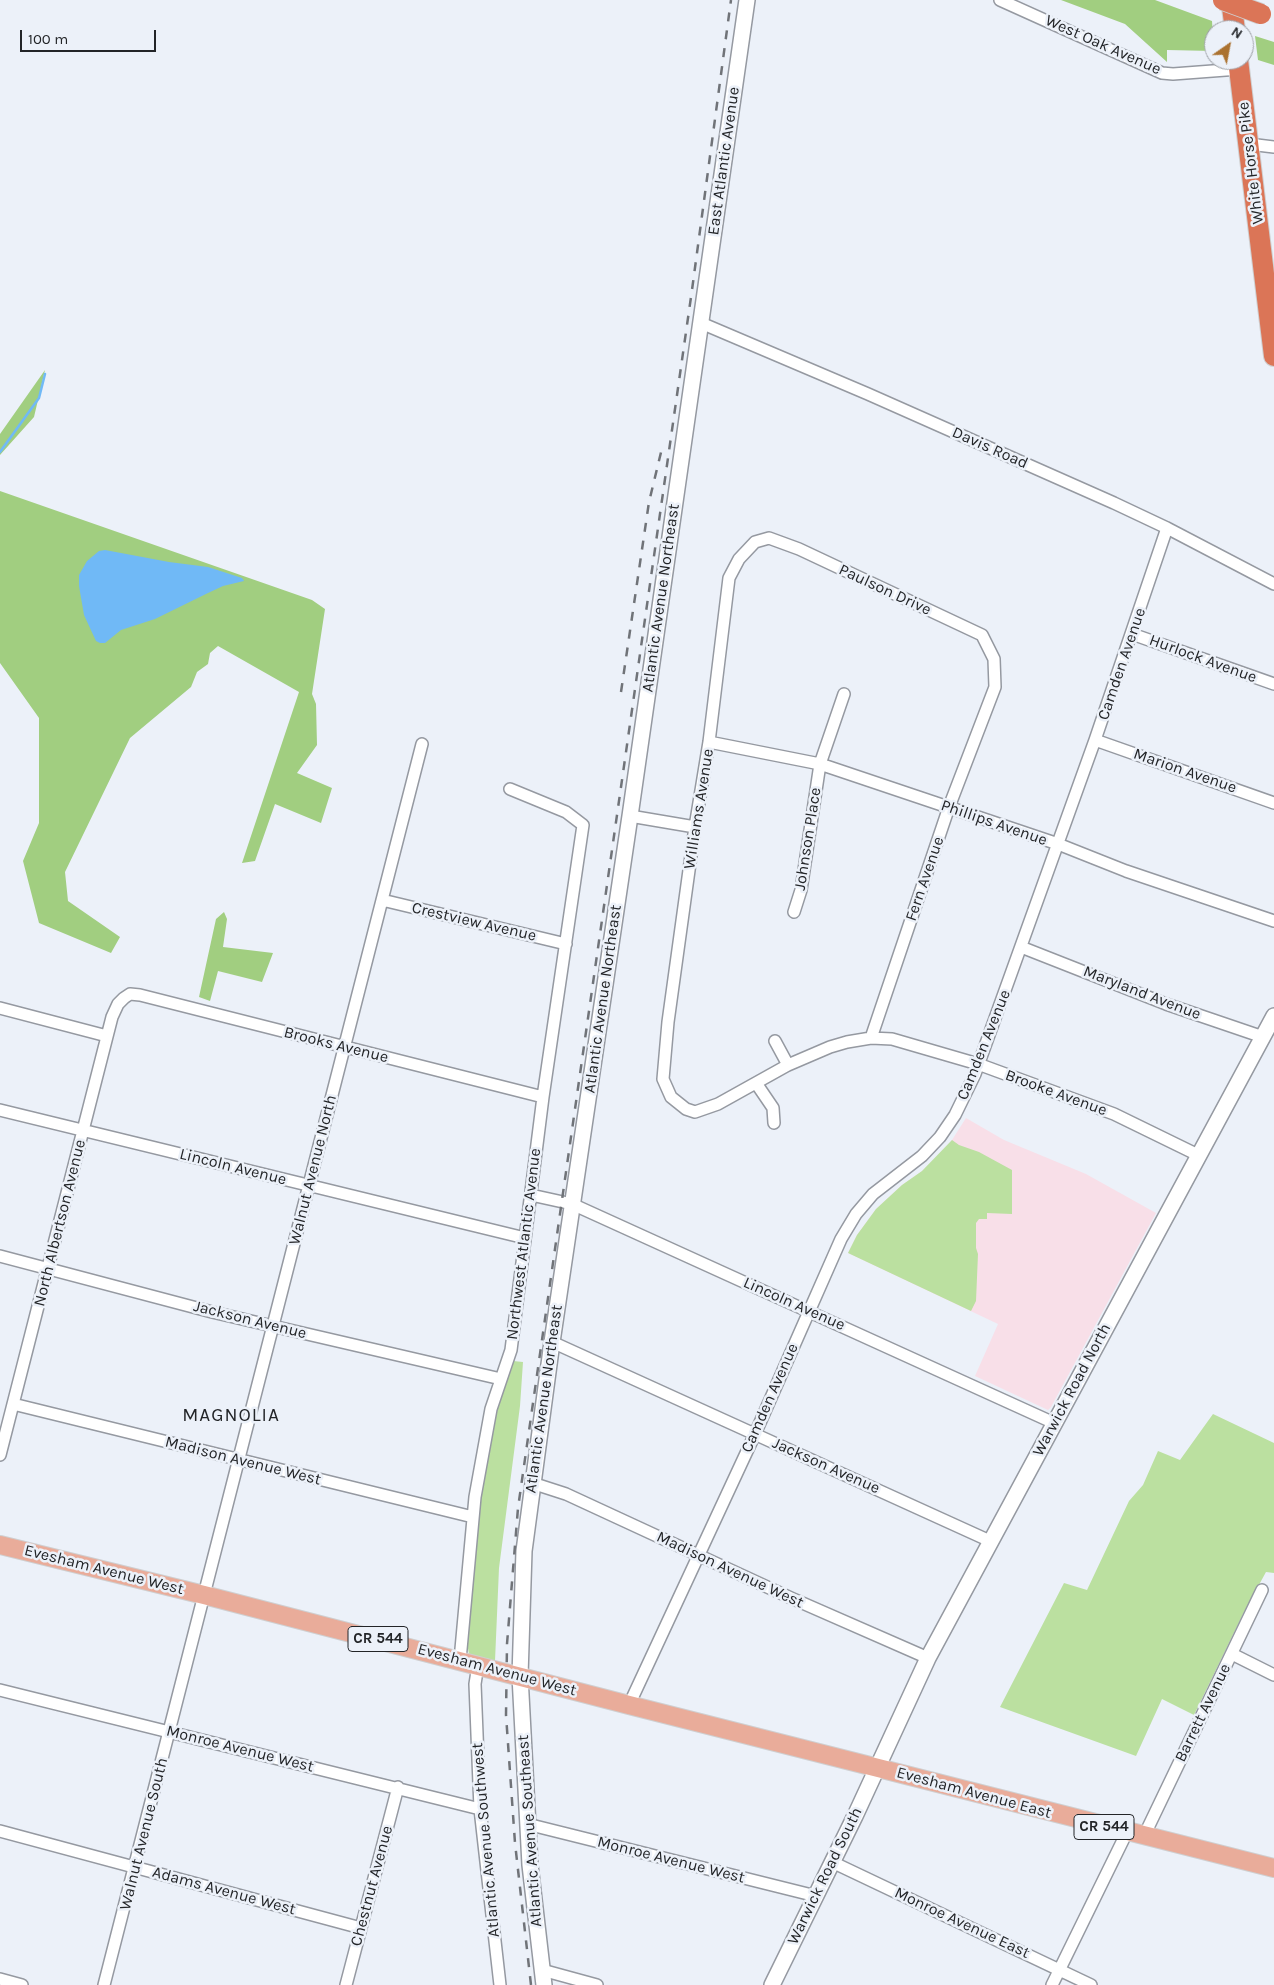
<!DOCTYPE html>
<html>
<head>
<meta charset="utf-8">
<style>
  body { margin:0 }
  #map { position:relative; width:1274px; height:1985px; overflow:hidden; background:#ecf1f9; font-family:Karla,sans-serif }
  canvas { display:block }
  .north { position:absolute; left:1204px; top:20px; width:50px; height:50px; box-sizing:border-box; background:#ecf1f9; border:1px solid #9c9fa5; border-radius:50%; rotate:33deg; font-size:14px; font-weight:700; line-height:20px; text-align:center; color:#232528 }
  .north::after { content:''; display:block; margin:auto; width:18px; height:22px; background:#ab7230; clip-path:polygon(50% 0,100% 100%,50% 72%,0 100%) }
  .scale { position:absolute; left:20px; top:30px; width:136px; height:22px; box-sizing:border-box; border:2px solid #232528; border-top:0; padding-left:6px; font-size:15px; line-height:18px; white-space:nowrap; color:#232528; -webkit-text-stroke:4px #ecf1f9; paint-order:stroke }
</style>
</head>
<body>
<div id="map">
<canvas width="1274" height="1985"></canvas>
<div class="north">N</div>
<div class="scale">100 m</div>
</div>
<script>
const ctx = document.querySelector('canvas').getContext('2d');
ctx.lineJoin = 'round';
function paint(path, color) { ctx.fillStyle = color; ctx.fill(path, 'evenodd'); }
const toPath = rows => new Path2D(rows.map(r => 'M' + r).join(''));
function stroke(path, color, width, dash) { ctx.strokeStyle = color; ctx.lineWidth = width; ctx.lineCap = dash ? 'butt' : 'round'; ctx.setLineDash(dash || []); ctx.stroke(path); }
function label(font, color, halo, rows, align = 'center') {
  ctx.font = font + ' Karla,sans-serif'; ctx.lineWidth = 5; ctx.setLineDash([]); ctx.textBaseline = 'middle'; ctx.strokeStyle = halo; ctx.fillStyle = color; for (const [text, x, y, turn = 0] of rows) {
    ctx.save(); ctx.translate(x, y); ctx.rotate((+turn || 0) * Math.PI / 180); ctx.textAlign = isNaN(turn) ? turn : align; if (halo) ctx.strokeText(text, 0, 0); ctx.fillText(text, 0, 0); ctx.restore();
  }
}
const education = toPath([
  [966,1118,1004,1140,1086,1174,1156,1213,1051,1407,1048,1410,975,1376,998,1324,848,1253,857,1235,876,1209,902,1185,922,1171,935,1158,952,1140]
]);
const green = toPath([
  [952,1140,959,1145,979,1152,1012,1170,1012,1214,987,1213,987,1219,979,1219,976,1223,976,1248,978,1254,976,1301,971,1311,848,1253,857,1235,876,1209,902,1185,922,1171],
  [513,1361,523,1362,520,1406,499,1568,495,1661,469,1654,467,1643,471,1573,486,1445,492,1409,512,1368],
  [1213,1414,1274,1443,1274,1573,1266,1572,1243,1614,1194,1715,1162,1699,1136,1756,1000,1707,1064,1583,1087,1590,1129,1501,1143,1485,1158,1451,1180,1460]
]);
const forest = toPath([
  [1061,0,1155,0,1212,21,1214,51,1167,50,1167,62,1125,24],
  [1255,36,1274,42,1274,65,1258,60],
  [45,370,34,417,0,455,0,434],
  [0,491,312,600,325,609,312,694,316,704,317,745,297,773,332,788,321,823,275,804,255,861,242,863,299,692,218,646,210,653,208,664,197,672,191,687,130,738,65,872,68,901,120,937,111,953,39,923,23,861,39,823,39,718,0,663],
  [224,912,227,919,223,947,273,953,262,982,218,971,210,1001,199,997,216,919]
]);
const water = toPath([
  [105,550,169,562,208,567,242,578,244,581,223,586,208,593,155,619,121,630,105,643,100,643,96,641,84,615,79,586,79,575,87,561,99,551]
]);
const stream = toPath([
  [0,452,39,398,45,374]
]);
const street = toPath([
  [1000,0,1162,73,1173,74,1239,69],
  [1249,144,1274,147],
  [701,323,868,394,1114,503,1167,528,1274,584],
  [1132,634,1274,684],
  [1095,740,1274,803],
  [709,742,820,764,1058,844,1126,871,1274,921],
  [630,816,695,827],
  [382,900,566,944],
  [794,912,801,890,820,764,844,694],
  [1021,947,1166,1004,1263,1037],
  [0,1008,107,1036],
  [871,1038,949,807,995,687,994,659,982,635,799,549,769,538,755,542,739,559,729,578,709,742,695,827,668,1022,663,1079,671,1097,686,1109,695,1112,718,1104,788,1065,830,1047,847,1042,871,1038,892,1039,978,1064,1114,1114,1198,1155],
  [775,1041,788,1065],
  [756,1083,773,1108,774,1123],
  [0,1110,525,1238],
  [531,1195,572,1204,1054,1423],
  [0,1256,212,1312,501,1379],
  [552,1342,990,1541],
  [13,1404,473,1517],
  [0,1455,112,1017,118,1004,124,998,130,994,140,995,543,1097],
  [532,1483,566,1494,791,1598,928,1658],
  [1232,1654,1274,1675],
  [460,1660,475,1497,491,1409,511,1350,543,1097,583,825,566,812,510,789],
  [478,1665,475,1684,480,1809,500,1985],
  [0,1690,480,1809],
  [629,1705,755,1434,841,1239,856,1214,873,1194,922,1156,940,1137,955,1115,975,1074,1095,740,1167,528],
  [527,1824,816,1896],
  [0,1831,361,1928],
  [1144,1836,1262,1590],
  [832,1862,1091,1985],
  [542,1970,597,1985],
  [0,1979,22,1985],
  [104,1985,422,744],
  [346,1985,398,1787],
  [1052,1985,1127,1832]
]);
const secondary = toPath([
  [544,1985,530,1865,520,1676,524,1551,552,1342,630,816,747,0],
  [772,1985,855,1816,928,1658,1274,1016]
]);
const primary = toPath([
  [0,1545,204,1595,629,1705,1274,1868]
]);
const highway = toPath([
  [1231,0,1235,30],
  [1238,60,1274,356]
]);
const rail = toPath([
  [621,692,649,502,663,444],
  [531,1985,515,1843,506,1715,507,1644,518,1508,692,290,731,0]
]);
const highwayBridge = toPath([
  [1223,0,1261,14]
]);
const shields = [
  [378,1639,60],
  [1104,1827,60]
];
const shieldNames = [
  ["CR 544",378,1639],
  ["CR 544",1104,1827]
];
const streetNames = [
  ["West Oak Avenue",1103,45,24],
  ["East Atlantic Avenue",724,161,-82],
  ["White Horse Pike",1251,163,-97],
  ["Davis Road",990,448,24],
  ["Paulson Drive",885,590,25],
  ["Atlantic Avenue Northeast",661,598,-82],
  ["Hurlock Avenue",1203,659,20],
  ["Camden Avenue",1122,664,-71],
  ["Marion Avenue",1185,771,19],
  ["Williams Avenue",699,809,-81],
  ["Phillips Avenue",994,823,19],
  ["Johnson Place",808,839,-81],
  ["Fern Avenue",925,879,-71],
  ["Crestview Avenue",474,922,13],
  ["Maryland Avenue",1142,993,21],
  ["Atlantic Avenue Northeast",603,999,-82],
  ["Brooks Avenue",336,1045,14],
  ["Camden Avenue",984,1045,-68],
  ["Brooke Avenue",1056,1093,20],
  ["Lincoln Avenue",233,1167,14],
  ["Walnut Avenue North",313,1170,-76],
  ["North Albertson Avenue",60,1223,-76],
  ["Northwest Atlantic Avenue",524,1244,-83],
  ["Lincoln Avenue",794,1304,24],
  ["Jackson Avenue",250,1320,14],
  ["Warwick Road North",1072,1390,-62],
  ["Camden Avenue",770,1398,-66],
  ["Atlantic Avenue Northeast",544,1399,-82],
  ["Madison Avenue West",243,1461,14],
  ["Jackson Avenue",826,1466,24],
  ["Evesham Avenue West",104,1570,14],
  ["Madison Avenue West",730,1570,25],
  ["Evesham Avenue West",497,1670,15],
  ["Barrett Avenue",1203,1713,-64],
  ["Monroe Avenue West",240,1749,14],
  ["Evesham Avenue East",974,1793,15],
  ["Atlantic Avenue Southeast",530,1831,-94],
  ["Walnut Avenue South",144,1834,-76],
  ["Atlantic Avenue Southwest",486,1840,-95],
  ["Monroe Avenue West",671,1860,14],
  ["Warwick Road South",825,1876,-64],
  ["Chestnut Avenue",372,1886,-75],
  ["Adams Avenue West",224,1891,15],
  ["Monroe Avenue East",962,1923,25]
];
const quarterNames = [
  ["MAGNOLIA",231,1416]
];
paint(education, '#f8dfe8');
paint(green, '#bbe0a0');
paint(forest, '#a1ce80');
paint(water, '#70b9f6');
stroke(stream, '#70b9f6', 2.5);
stroke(street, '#9599a1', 14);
stroke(secondary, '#9599a1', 18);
stroke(primary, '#cfcfd0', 20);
stroke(highway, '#cfcfd0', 22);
stroke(street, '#fff', 11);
stroke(secondary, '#fff', 15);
stroke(primary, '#e9ac9a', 18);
stroke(highway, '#db7557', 20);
stroke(rail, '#707378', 2.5, [9, 9]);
stroke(highwayBridge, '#cfcfd0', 22, []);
stroke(highwayBridge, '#db7557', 20);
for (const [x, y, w] of shields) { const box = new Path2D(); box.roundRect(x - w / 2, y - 12.5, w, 25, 4); ctx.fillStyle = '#ecf1f9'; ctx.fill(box); stroke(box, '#232528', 1); }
label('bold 15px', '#232528', null, shieldNames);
label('16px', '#232528', '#ecf1f9', streetNames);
ctx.letterSpacing = '1px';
label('19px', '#232528', '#ecf1f9', quarterNames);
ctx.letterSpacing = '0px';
</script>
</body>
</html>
